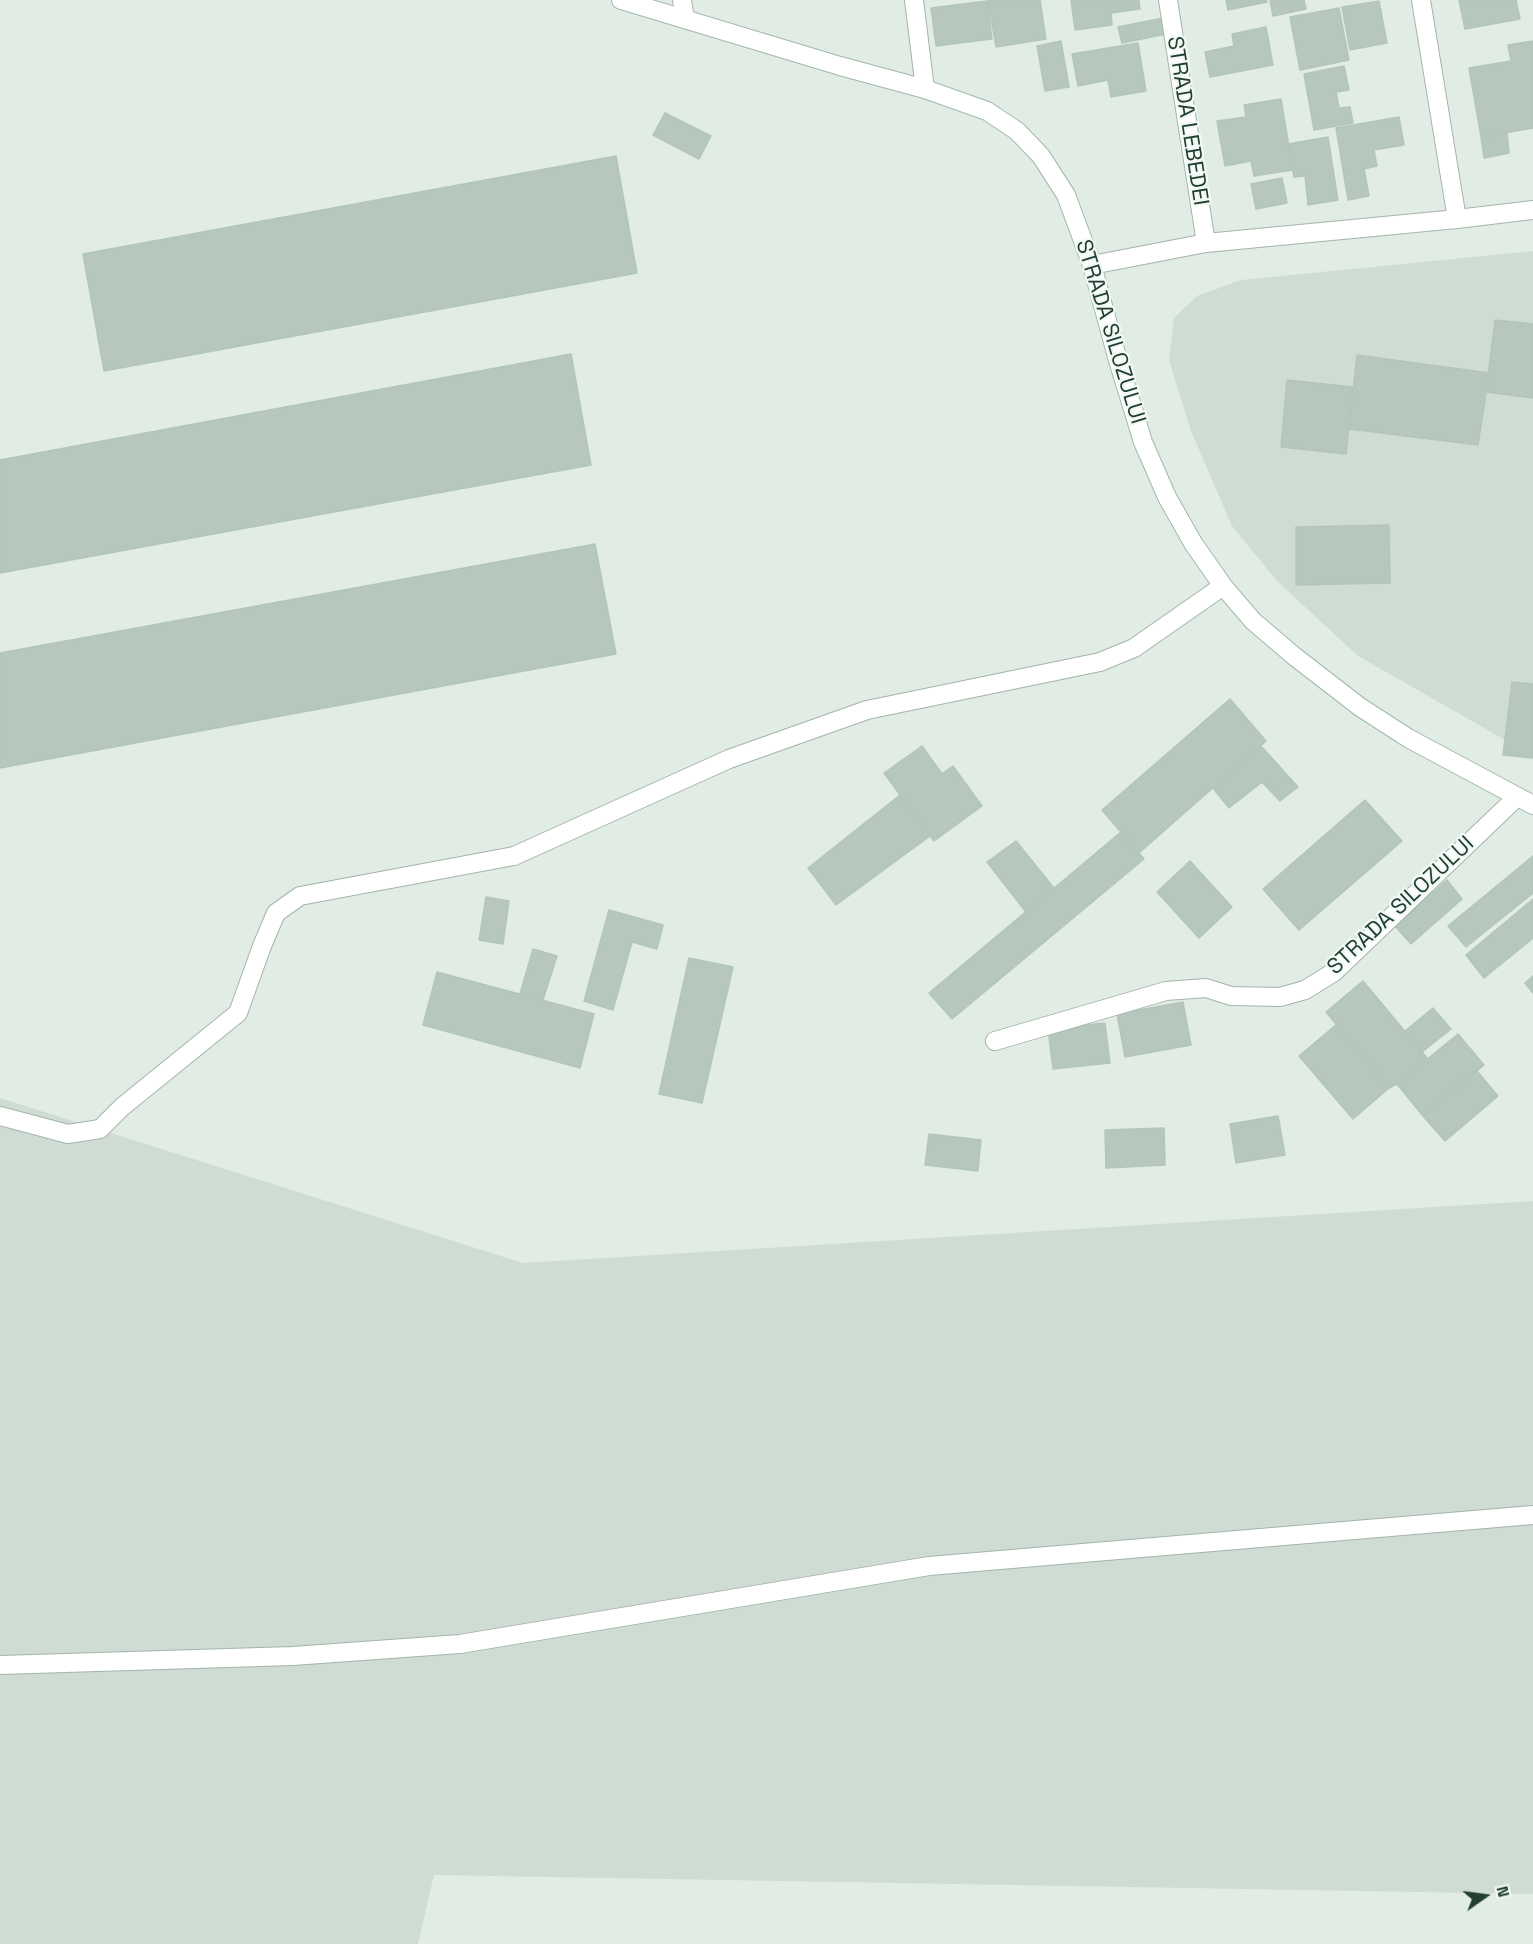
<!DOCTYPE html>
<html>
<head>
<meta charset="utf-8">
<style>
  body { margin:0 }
  #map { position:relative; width:1533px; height:1944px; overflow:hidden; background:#e1ece5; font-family:"Space Grotesk",sans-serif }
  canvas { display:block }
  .north { position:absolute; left:1455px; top:1866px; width:60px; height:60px; -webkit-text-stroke:4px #f2f9f4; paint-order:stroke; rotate:76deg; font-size:16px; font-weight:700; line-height:24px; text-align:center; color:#203e31 }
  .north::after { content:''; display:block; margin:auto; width:21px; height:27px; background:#203e31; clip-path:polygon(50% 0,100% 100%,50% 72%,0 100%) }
</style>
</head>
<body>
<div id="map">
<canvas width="1533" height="1944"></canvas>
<div class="north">N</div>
</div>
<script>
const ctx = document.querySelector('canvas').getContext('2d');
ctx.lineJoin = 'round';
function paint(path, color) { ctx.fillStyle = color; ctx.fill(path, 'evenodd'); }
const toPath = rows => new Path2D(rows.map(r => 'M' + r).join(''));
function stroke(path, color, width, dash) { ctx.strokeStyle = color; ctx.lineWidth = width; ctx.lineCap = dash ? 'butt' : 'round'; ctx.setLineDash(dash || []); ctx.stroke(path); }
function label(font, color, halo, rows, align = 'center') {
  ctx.font = font + ' "Space Grotesk",sans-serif'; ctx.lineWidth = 4.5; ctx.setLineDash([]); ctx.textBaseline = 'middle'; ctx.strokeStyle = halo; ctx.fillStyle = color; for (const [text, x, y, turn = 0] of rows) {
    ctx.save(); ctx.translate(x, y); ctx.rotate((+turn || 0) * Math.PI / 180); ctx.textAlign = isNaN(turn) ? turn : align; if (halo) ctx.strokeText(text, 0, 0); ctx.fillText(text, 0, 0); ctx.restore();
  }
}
const built = toPath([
  [1533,251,1533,756,1358,656,1277,581,1232,526,1191,431,1169,360,1174,318,1197,296,1241,280],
  [0,1098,523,1263,1533,1201,1533,1894,434,1875,418,1944,0,1944]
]);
const building = toPath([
  [988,0,1040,0,1046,39,996,47,988,0],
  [1071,0,1139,0,1140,9,1111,13,1112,25,1075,30,1071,0],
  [1226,0,1266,0,1267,2,1228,10,1226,0],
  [1270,0,1304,0,1306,9,1273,16,1270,0],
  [1459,0,1516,0,1520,19,1465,29,1459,0],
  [987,1,992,39,936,46,931,8,987,1],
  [1379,1,1387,43,1350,50,1342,7,1379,1],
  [1339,8,1349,60,1300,70,1290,17,1339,8],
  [1163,18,1166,34,1122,43,1118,27,1163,18],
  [1266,27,1273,65,1210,77,1205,52,1234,46,1232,34,1266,27],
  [1061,41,1069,87,1045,91,1037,46,1061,41],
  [1533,41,1533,128,1481,137,1469,68,1511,61,1508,45,1533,41],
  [1138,43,1146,91,1111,97,1108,80,1078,86,1072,54,1138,43],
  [1344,66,1349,90,1336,92,1339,108,1350,107,1353,123,1314,130,1304,74,1344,66],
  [1281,99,1293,170,1254,176,1251,161,1225,166,1217,121,1246,117,1244,105,1281,99],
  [665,113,711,136,699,159,653,135,665,113],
  [1399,117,1404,145,1374,150,1377,166,1364,169,1369,196,1348,200,1336,128,1399,117],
  [1507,133,1509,153,1484,158,1481,137,1507,133],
  [1328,137,1338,200,1308,205,1305,176,1294,177,1288,144,1328,137],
  [616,156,637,273,104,371,83,254,616,156],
  [1282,178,1287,203,1256,209,1251,184,1282,178],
  [1495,320,1533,324,1533,398,1486,392,1495,320],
  [571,354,591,465,0,573,0,460,571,354],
  [1357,355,1489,373,1478,445,1349,429,1357,355],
  [1287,380,1353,387,1346,454,1281,447,1287,380],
  [1389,525,1390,583,1296,585,1296,527,1389,525],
  [595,544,616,654,0,768,0,653,595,544],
  [1512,682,1533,684,1533,758,1503,755,1512,682],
  [1230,699,1266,741,1139,853,1102,810,1230,699],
  [922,746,942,774,953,766,982,806,934,841,884,773,922,746],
  [1261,746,1298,787,1280,801,1262,782,1229,808,1213,788,1261,746],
  [900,795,930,836,836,905,808,868,900,795],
  [1365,800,1402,841,1299,930,1263,889,1365,800],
  [1121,832,1144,859,952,1019,929,993,1121,832],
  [1016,841,1054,888,1026,912,987,862,1016,841],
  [1533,856,1533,893,1466,947,1448,926,1533,856],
  [1190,861,1232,907,1199,938,1157,892,1190,861],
  [1447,880,1462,899,1411,944,1395,926,1447,880],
  [486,897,509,901,503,944,479,940,486,897],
  [1533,899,1533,938,1484,978,1466,955,1533,899],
  [609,910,663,925,657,949,632,942,613,1010,584,1001,609,910],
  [533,949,557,956,543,1000,520,994,533,949],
  [689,958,733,967,702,1103,659,1094,689,958],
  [437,972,594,1014,580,1068,423,1025,437,972],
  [1533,976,1533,993,1525,983,1533,976],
  [1363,981,1428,1059,1397,1084,1389,1088,1326,1012,1363,981],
  [1183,1002,1191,1045,1125,1057,1117,1014,1183,1002],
  [1433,1008,1451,1029,1422,1052,1405,1031,1433,1008],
  [1105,1023,1110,1063,1053,1069,1048,1029,1105,1023],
  [1337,1024,1389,1088,1353,1119,1299,1056,1337,1024],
  [1458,1034,1484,1065,1423,1116,1397,1084,1458,1034],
  [1476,1070,1498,1096,1445,1141,1423,1116,1476,1070],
  [1278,1116,1285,1155,1236,1163,1230,1124,1278,1116],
  [1164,1128,1165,1165,1106,1168,1105,1130,1164,1128],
  [929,1134,981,1140,978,1171,925,1165,929,1134]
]);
const street = toPath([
  [682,0,685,19],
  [914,0,925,89],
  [1168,0,1206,243],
  [1421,0,1457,219],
  [1092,265,1206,243,1457,219,1533,210],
  [995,1041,1166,991,1206,988,1231,996,1280,997,1305,990,1334,972,1517,797],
  [0,1116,68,1134,100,1129,122,1107,238,1013,262,946,276,913,300,896,514,856,729,759,867,710,1100,662,1134,648,1223,586],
  [0,1665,293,1656,460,1644,929,1566,1533,1515]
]);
const secondary = toPath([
  [621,0,840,66,925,89,987,111,1017,131,1041,156,1066,195,1092,265,1117,357,1143,442,1167,497,1193,543,1223,586,1253,621,1294,656,1360,707,1408,738,1533,805]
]);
const streetNames = [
  ["STRADA LEBEDEI",1187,121,81],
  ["STRADA SILOZULUI",1110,332,73],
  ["STRADA SILOZULUI",1401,906,-43]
];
paint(built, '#cfdcd4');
paint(building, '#b6c7be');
stroke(building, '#b3c6bb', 1.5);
stroke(street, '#a3b4ab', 20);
stroke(secondary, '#9fb9ac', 20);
stroke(street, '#fff', 18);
stroke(secondary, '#fff', 18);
label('22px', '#203e31', '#f2f9f4', streetNames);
</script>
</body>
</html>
